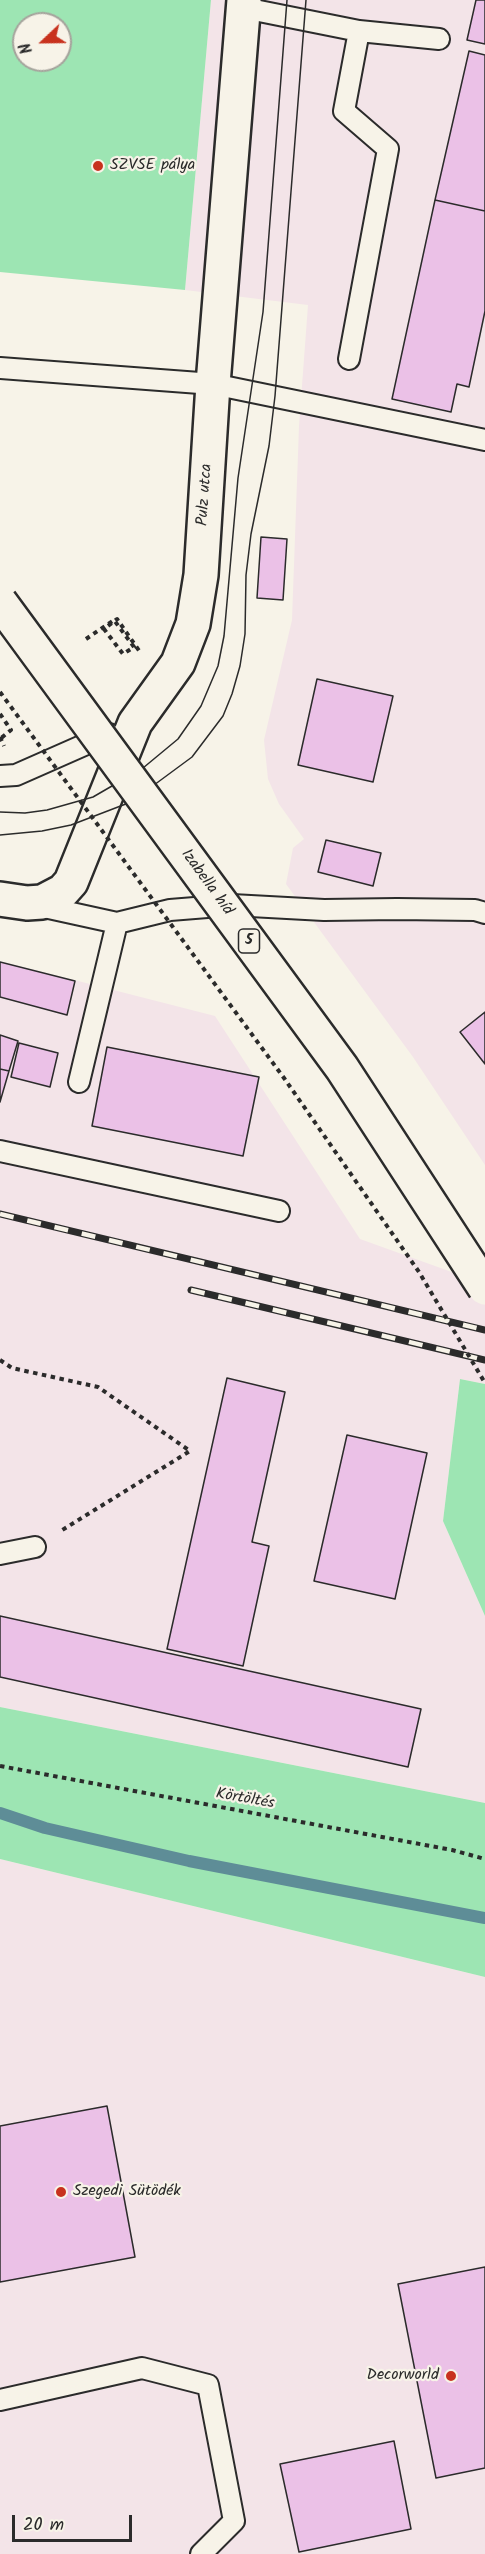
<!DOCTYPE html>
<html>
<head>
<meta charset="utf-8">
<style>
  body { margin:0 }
  #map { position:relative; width:485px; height:2554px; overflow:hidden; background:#f7f3e8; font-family:Kalam,sans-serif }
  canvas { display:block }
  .north { position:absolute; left:12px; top:12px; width:60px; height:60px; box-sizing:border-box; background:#f7f3e8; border:2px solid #a5a39c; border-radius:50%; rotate:248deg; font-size:16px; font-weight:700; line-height:24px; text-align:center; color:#2b2b2b }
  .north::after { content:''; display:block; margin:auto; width:21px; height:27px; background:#c8321e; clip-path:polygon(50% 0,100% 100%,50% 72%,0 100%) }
  .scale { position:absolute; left:12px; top:2515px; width:120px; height:27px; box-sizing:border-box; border:3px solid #2b2b2b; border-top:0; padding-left:8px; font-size:18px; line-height:21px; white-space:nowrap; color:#2b2b2b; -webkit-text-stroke:4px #f7f3e8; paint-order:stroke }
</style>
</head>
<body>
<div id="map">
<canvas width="485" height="2554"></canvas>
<div class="north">N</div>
<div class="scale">20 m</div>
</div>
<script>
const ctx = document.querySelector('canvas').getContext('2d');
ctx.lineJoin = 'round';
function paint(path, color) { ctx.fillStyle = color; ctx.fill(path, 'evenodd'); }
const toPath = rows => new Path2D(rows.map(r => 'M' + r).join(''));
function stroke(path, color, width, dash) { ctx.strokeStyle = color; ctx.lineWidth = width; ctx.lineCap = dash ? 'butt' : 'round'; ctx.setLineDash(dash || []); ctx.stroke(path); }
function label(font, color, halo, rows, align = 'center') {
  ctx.font = font + ' Kalam,sans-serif'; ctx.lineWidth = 4.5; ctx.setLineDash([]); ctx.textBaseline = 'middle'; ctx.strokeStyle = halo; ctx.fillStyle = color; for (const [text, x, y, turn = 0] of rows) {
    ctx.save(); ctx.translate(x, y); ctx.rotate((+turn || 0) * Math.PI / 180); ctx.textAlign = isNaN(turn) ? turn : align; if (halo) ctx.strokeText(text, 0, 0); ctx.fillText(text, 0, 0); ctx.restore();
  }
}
const built = toPath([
  [211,0,485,0,485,1165,413,1057,286,884,293,848,304,839,279,804,268,779,264,740,292,620,299,426,308,305,185,290],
  [0,961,215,1016,360,1239,485,1284,485,1384,460,1379,443,1521,485,1616,485,1803,0,1707],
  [0,1859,485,1977,485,2554,0,2554]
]);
const green = toPath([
  [0,0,211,0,185,290,0,272],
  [24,24,60,24,60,60,24,60],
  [460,1379,485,1384,485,1616,443,1521],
  [0,1707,485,1803,485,1977,0,1859]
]);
const stream = toPath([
  [0,1813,45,1828,189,1861,485,1918]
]);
const building = toPath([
  [476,0,485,0,485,44,467,40,476,0],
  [469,51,485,55,485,211,435,200,469,51],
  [435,200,485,211,485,311,469,387,457,384,451,412,392,399,435,200],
  [261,537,287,539,283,600,257,598,261,537],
  [317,679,393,696,373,782,298,765,317,679],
  [326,840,381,853,373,886,318,872,326,840],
  [0,962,75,981,67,1015,0,997,0,962],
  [485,1012,485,1064,460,1032,485,1012],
  [0,1035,18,1041,9,1071,0,1069,0,1035],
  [19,1043,58,1053,50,1087,11,1077,19,1043],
  [107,1047,259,1077,243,1156,92,1126,107,1047],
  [0,1069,9,1071,0,1102,0,1069],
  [227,1378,285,1392,252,1542,269,1546,243,1666,167,1649,227,1378],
  [347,1435,427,1453,395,1599,314,1581,347,1435],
  [0,1616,421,1709,408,1767,0,1677,0,1616],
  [107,2106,135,2257,0,2282,0,2126,107,2106],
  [485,2267,485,2468,436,2478,398,2284,485,2267],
  [394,2441,411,2529,299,2552,280,2464,394,2441]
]);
const path = toPath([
  [86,639,114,620,134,647,123,654,104,629,117,619,140,652],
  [0,694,1,694],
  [0,714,11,730,0,739],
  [0,737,4,746],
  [0,1360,12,1368,98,1387,190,1451,59,1532],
  [0,1766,452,1850,485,1859]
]);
const lane = toPath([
  [244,8,359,31,344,111,388,149,349,359],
  [359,31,439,39],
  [0,368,213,384,485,440],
  [0,776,16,775,109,734],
  [35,905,117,923,170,910,232,905,324,910,397,909,475,910,485,913],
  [79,1082,117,923],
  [0,1151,279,1211],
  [0,1554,35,1547],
  [0,2400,142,2368,208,2385,234,2521,201,2554]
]);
const street = toPath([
  [0,899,27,903,42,902,63,891,71,882,135,723,178,663,193,624,201,575,213,384,244,0]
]);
const tram = toPath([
  [0,812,25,813,47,810,93,797,143,768,178,739,201,706,218,666,224,636,238,478,263,312,287,0],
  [0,835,42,831,71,825,131,802,192,757,223,716,232,694,240,666,245,634,246,575,251,534,269,446,275,396,306,0]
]);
const rail = toPath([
  [0,1214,485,1330],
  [191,1290,485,1360]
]);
const pathBridge = toPath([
  [0,692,284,1078,419,1272,485,1383]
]);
const primaryBridge = toPath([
  [0,602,342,1068,485,1288]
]);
const markers = [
  [98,166,6,"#c8321e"],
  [61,2192,6,"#c8321e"],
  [451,2376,6,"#c8321e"]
];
const shields = [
  [249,941,21]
];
const shieldNames = [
  ["5",249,941]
];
const poiNames = [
  ["SZVSE pálya",110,166],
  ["Szegedi Sütödék",73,2192],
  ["Decorworld",439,2376,"right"]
];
const streetNames = [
  ["Pulz utca",206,495,-86],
  ["Izabella híd",206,883,54],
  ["Körtöltés",245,1800,10]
];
paint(built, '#f3e4e8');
paint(green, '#9de5b3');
stroke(stream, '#5e8d97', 12);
paint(building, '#ebc1e7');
stroke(building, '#2b2b2b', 1.5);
stroke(lane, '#2b2b2b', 24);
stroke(street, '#2b2b2b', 38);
stroke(path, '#2b2b2b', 4, [4.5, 4.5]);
stroke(lane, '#f7f3e8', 20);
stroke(street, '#f7f3e8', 33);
stroke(tram, '#2b2b2b', 1.5);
stroke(rail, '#2b2b2b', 7);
stroke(rail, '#f7f3e8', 4.5, [14]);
stroke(primaryBridge, '#2b2b2b', 38, []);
stroke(pathBridge, '#2b2b2b', 4, [4.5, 4.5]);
stroke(primaryBridge, '#f7f3e8', 33);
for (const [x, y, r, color] of markers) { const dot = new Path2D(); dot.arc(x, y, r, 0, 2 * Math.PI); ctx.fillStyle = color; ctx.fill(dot); stroke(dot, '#f7f3e8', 2); }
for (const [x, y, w] of shields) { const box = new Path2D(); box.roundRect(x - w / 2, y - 12, w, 24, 4.5); ctx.fillStyle = '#f7f3e8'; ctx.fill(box); stroke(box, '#2b2b2b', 1.5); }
label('bold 15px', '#2b2b2b', null, shieldNames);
label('16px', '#2b2b2b', '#f7f3e8', poiNames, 'left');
label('16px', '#2b2b2b', '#f7f3e8', streetNames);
</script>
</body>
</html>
